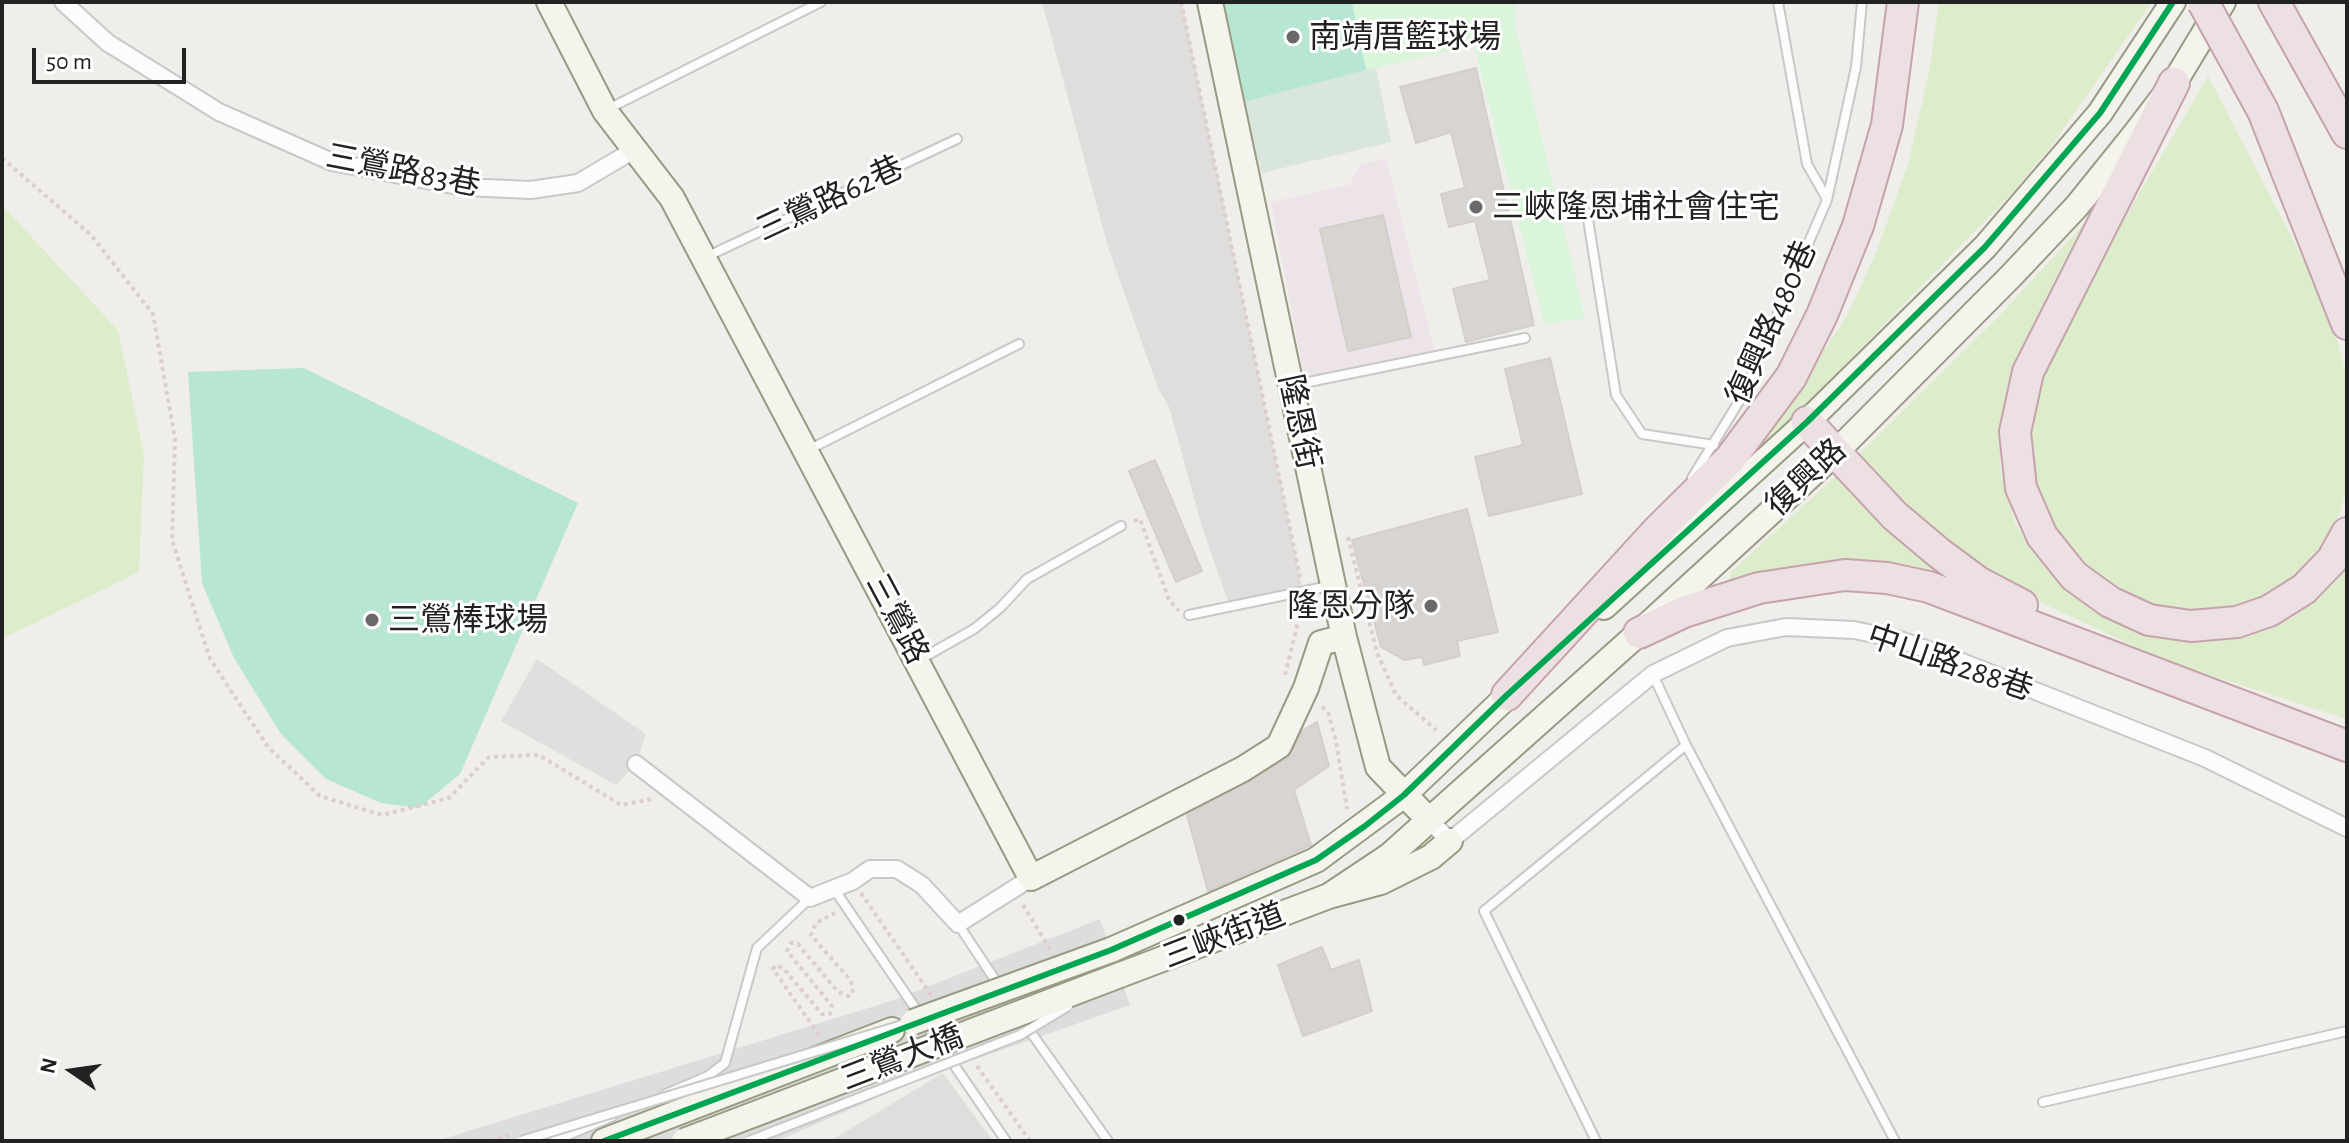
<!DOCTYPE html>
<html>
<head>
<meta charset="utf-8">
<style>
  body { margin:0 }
  #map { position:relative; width:2349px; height:1143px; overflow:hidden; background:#f0eeeb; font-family:"Alegreya Sans",sans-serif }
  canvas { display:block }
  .frame { position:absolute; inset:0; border:4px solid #222; pointer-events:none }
  .north { position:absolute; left:32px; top:1031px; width:80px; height:80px; -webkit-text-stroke:6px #fff; paint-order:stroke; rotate:283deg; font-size:22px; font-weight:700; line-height:32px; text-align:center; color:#222 }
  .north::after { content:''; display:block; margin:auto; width:28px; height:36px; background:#222; clip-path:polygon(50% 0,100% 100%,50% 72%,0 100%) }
  .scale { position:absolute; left:32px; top:48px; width:154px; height:36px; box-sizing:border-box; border:4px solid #222; border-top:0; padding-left:10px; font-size:24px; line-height:28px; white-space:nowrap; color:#222; -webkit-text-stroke:6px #fff; paint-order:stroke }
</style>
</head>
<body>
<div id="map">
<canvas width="2349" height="1143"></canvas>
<div class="frame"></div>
<div class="north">N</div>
<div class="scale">50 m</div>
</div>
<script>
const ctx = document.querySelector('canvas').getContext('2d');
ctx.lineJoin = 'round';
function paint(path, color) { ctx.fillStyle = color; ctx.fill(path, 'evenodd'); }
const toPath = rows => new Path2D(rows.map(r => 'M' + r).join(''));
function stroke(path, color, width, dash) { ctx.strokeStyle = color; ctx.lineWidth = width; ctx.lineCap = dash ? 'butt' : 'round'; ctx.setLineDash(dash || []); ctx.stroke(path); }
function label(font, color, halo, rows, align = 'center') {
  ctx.font = font + ' "Alegreya Sans","Noto Sans TC",sans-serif'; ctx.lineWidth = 6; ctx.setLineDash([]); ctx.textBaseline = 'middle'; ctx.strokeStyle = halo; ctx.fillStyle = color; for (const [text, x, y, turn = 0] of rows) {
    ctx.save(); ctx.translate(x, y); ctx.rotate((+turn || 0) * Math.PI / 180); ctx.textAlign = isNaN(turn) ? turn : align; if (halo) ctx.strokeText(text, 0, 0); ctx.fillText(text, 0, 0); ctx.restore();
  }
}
const residential = toPath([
  [1042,2,1182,2,1303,592,1230,607,1202,527,1169,407,1158,388,1108,247],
  [943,1073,993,1141,830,1141]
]);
const industrial = toPath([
  [1386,158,1436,356,1305,382,1271,202,1349,185,1361,164]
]);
const grass = toPath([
  [1939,2,2152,2,2055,141,2013,192,1746,466,1847,316,1877,250,1908,164,1929,72],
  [2208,76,2316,284,2336,335,2347,377,2347,489,2340,512,2321,549,2297,577,2270,596,2237,609,2206,613,2168,611,2097,583,2041,512,2029,470,2026,427,2054,339],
  [2,205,118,330,144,454,139,572,6,637,2,632],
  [2082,226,2086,228,2085,237,2041,309,2013,363,2002,418,2000,470,2015,523,2045,568,2090,609,2139,634,2196,642,2247,636,2294,617,2336,582,2347,565,2347,719,2163,660,2015,590,1922,524,1855,458,2001,314],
  [1839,473,1975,594,1730,581,1730,573]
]);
const wetland = toPath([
  [1376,67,1391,142,1262,173,1240,103]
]);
const park = toPath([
  [1352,2,1515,2,1516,29,1585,318,1544,324,1474,46,1366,70]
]);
const pitch = toPath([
  [1230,2,1352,2,1366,70,1240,103,1219,4],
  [304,368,578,503,460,774,419,808,381,803,326,779,281,734,234,658,202,583,188,372]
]);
const parking = toPath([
  [537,659,646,734,636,764,616,785,501,721]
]);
const pier = toPath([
  [1100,919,1130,1005,925,1077,777,1141,436,1141,891,1001]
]);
const building = toPath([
  [1476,68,1534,325,1466,342,1453,289,1490,280,1475,221,1449,227,1441,194,1465,188,1451,132,1416,143,1400,87,1476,68],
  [1383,215,1411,337,1348,351,1320,229,1383,215],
  [1550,358,1582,494,1489,516,1475,457,1523,445,1505,369,1550,358],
  [1155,460,1202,571,1176,582,1129,471,1155,460],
  [1467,509,1498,632,1457,641,1460,656,1424,665,1422,657,1404,660,1381,647,1352,540,1467,509],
  [1317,722,1329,766,1294,790,1311,845,1208,891,1187,815,1287,759,1303,730,1317,722],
  [1322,947,1331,970,1359,960,1372,1011,1303,1036,1278,965,1322,947]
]);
const path = toPath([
  [1181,2,1300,577],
  [2,158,91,235,153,314,175,439,172,540,210,659,268,747,320,796,382,815,449,798,489,757,539,755,621,805,653,799],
  [1134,521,1140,519,1169,600,1179,611],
  [1348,537,1377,653,1396,695,1436,730],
  [1285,675,1302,606],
  [1322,707,1328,712,1336,741,1347,809],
  [861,893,931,995],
  [1023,905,1050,949],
  [819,1035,773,969,776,965,783,968,822,1014,830,1014,832,1006,787,951,791,943,798,944,838,992,849,996,853,993,851,981,811,935,816,923,835,913],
  [977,1066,1030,1141]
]);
const lane = toPath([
  [1778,2,1807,164,1827,199],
  [606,110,821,2],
  [1587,213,1616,395,1642,434,1714,445],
  [708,256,957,139],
  [1294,385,1525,338],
  [808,450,1019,344],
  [1692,478,1743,395,1827,200,1856,67,1862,2],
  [1189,615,1329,586],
  [919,660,974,629,1000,608,1027,579,1121,526],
  [1653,675,1686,745,1895,1141],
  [834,889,1006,1141],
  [958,924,1015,1010],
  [1025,1024,1108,1141],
  [666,1094,708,1076,725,1063,757,948,810,898],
  [2043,1102,2347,1031],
  [554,1141,613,1116],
  [1596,1141,1484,911,1686,745]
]);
const street = toPath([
  [63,2,108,43,219,112,332,162,463,187,531,190,578,183,634,150],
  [636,764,810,898,853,881,870,869,897,869,922,885,958,924,1031,878],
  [1430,821,1450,841,1653,674,1727,638,1786,627,1854,630,1897,639,1962,662,2205,758,2347,828]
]);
const secondary = toPath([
  [549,2,605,111,672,198,1031,878,1243,769,1279,746,1306,688,1321,643,1344,637],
  [1210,2,1344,637,1378,767,1430,821],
  [1604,607,1807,422,1985,247,2100,113,2173,2],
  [1329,896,1389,856,1639,633,1835,453,2012,275,2077,206,2135,134,2174,83,2223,2],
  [1111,950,1316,860,1404,795,1521,683],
  [1120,975,1329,896,1381,882,1431,857,1450,841],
  [604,1141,892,1030]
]);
const highway = toPath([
  [2274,2,2347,133],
  [2174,83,2028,372,2015,432,2021,488,2042,536,2074,576,2110,602,2149,620,2191,626,2237,622,2269,611,2304,589,2332,560,2347,533],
  [2263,111,2347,324],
  [1807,422,1895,516,1939,553,1978,582,2022,605],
  [1639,633,1684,612,1759,588,1845,575,1887,578,1929,587,2347,746],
  [1507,695,1659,529,1730,459,1791,377,1822,315,1858,226,1887,125,1903,2]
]);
const pathBridge = toPath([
  [490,1141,509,1135]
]);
const laneBridge = toPath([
  [521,1141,912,1022],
  [749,1141,1020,1035,1068,1006]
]);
const secondaryBridge = toPath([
  [913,1022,1111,950],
  [684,1141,1120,975]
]);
const highwayBridge = toPath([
  [2203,2,2263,111]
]);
const bus1 = toPath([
  [604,1141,1111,950,1316,860,1365,826,1404,795,1507,695,1807,422,1985,247,2100,113,2173,2]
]);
const markers = [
  [1293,37,8,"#6a6968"],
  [1476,207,8,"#6a6968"],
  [1431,606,8,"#6a6968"],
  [372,620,8,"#6a6968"],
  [1179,920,7,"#222"]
];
const poiNames = [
  ["南靖厝籃球場",1309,37],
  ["三峽隆恩埔社會住宅",1492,207],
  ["隆恩分隊",1415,606,"right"],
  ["三鶯棒球場",388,620]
];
const streetNames = [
  ["三鶯路83巷",403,171,11],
  ["三鶯路62巷",830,199,-25],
  ["復興路480巷",1772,323,-66],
  ["隆恩街",1299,422,78],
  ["復興路",1806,478,-43],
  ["三鶯路",897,619,62],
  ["中山路288巷",1950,663,19],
  ["三峽街道",1224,936,-21],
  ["三鶯大橋",902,1058,-21]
];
paint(residential, '#dfdedc');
paint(industrial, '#ede4e9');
paint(grass, '#ddeccb');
paint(wetland, '#d9e6de');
paint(park, '#daf5da');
paint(pitch, '#b7e6d2');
paint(parking, '#e0dfde');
paint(pier, '#dedddd');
paint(building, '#d7d4d2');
stroke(building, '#d3d0cc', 2);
stroke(lane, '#c9c8c7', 12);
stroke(street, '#c9c8c7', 20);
stroke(secondary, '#999a82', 28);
stroke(highway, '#c5a2ac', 34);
stroke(path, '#dccecd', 4, [4, 4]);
stroke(lane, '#fdfcfc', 8);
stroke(street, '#fdfcfc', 16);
stroke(secondary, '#f4f4ed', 24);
stroke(highway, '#ece0e2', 30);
stroke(laneBridge, '#c9c8c7', 12, []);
stroke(secondaryBridge, '#999a82', 28, []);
stroke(highwayBridge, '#c5a2ac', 34, []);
stroke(pathBridge, '#dccecd', 4, [4, 4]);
stroke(laneBridge, '#fdfcfc', 8);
stroke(secondaryBridge, '#f4f4ed', 24);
stroke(highwayBridge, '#ece0e2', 30);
stroke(bus1, '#00a651', 6);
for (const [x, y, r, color] of markers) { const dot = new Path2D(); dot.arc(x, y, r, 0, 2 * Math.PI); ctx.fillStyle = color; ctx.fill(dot); stroke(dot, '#fff', 3); }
label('32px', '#222', '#fff', poiNames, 'left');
label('32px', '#222', '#fff', streetNames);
</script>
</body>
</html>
